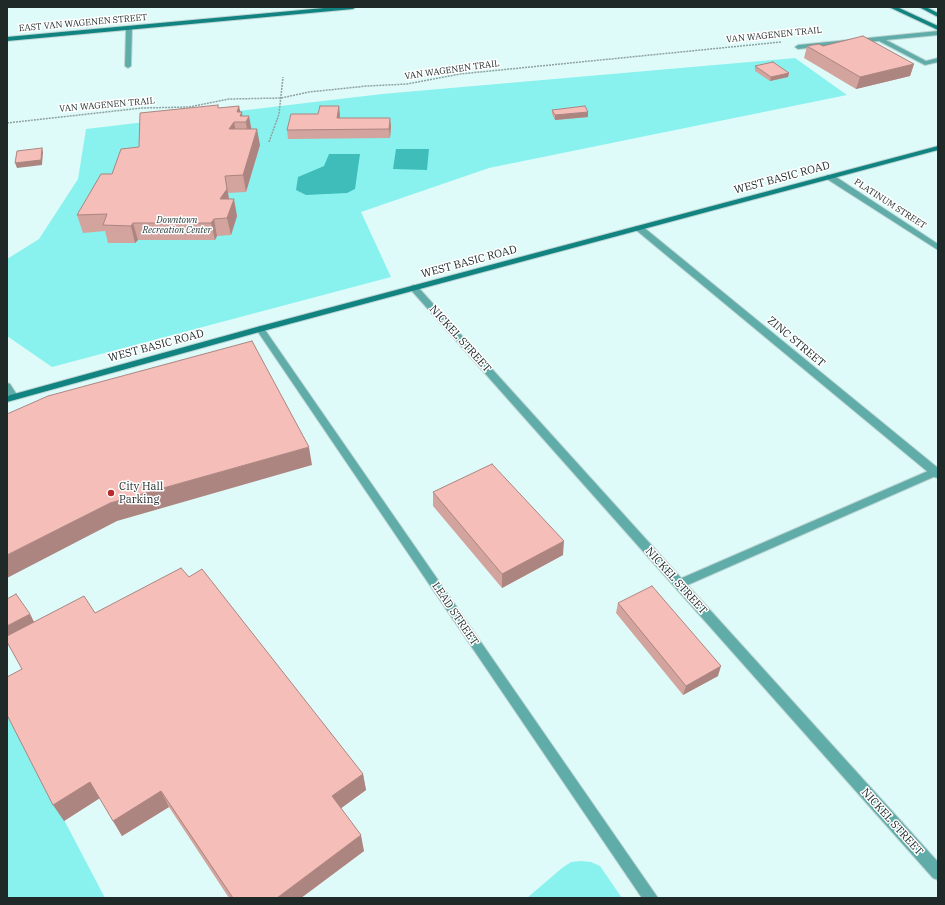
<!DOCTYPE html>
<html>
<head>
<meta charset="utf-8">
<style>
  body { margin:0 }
  #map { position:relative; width:945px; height:905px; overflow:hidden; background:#dffbf9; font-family:"IBM Plex Serif",serif }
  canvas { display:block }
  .frame { position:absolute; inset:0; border:8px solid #1e2928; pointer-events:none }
</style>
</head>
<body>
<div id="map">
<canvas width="945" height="905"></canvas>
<div class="frame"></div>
</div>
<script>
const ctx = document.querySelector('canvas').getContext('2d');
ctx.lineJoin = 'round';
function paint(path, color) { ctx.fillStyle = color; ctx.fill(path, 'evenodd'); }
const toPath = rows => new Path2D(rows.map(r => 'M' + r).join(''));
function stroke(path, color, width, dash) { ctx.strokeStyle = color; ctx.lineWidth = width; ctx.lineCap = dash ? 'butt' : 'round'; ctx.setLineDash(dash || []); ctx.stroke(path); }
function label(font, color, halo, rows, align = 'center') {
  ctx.font = font + ' "IBM Plex Serif",serif'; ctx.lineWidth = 3; ctx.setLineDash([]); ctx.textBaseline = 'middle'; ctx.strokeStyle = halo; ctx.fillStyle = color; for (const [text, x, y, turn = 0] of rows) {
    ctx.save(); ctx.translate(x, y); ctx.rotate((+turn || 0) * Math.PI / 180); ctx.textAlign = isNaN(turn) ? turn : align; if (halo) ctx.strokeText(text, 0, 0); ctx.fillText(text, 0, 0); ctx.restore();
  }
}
const green = toPath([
  [795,58,847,95,489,168,361,212,391,277,52,367,7,336,7,259,39,239,78,179,86,129,382,94],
  [7,711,105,898,7,898],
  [581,861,591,862,600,866,622,898,527,898,562,868,571,862]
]);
const water = toPath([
  [396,149,429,149,427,170,393,169],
  [329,154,360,154,355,189,347,193,306,195,296,190,298,177,324,166]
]);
const path = toPath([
  [7,123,142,108,189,107,229,99,281,98,309,92,367,86,407,84,460,74,781,42],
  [269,142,279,114,283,77]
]);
const lane = toPath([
  [129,26,132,28,131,66,128,68,125,66,126,28,129,26],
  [938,31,938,35,886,40,926,61,938,58,938,62,925,65,879,41,798,49,795,47,798,45,938,31],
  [935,468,938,469,938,475,683,587,679,589,675,587,673,584,675,581,935,468]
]);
const street = toPath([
  [827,175,833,175,938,244,938,250,827,179,827,175],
  [636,226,642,226,938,468,938,478,934,477,636,230,636,226],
  [414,285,417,286,938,862,938,880,933,878,411,290,410,288,411,286,414,285],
  [260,326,263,327,658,898,642,898,256,329,260,326],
  [7,383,10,384,17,395,19,397,17,399,11,399,7,393,7,383]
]);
const secondary = toPath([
  [335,7,356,7,353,9,7,41,7,37,335,7],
  [889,7,897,7,938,26,938,30,889,7],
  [919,7,926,7,938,13,938,17,919,7],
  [938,146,938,150,263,331,7,402,7,396,257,327,938,146]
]);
const wall = toPath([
  [807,46,823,46,914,64,910,76,856,89,804,58],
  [755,66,789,73,788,77,770,81,755,71],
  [219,108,242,112,242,116,251,129,260,145,246,192,228,193,229,199,237,216,231,235,217,236,215,240,138,240,135,243,108,243,105,231,83,233,77,215,112,174,139,147],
  [552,110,588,117,555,120,552,114],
  [340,115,340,118,391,126,390,138,288,139,287,130],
  [433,492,563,555,502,588,433,506],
  [189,577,363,774,366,790,341,808,364,851,301,898,229,898,169,807,122,836,100,798,64,821,22,669,30,614,34,622,95,613],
  [618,603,718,676,683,695,616,613]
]);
const shadedWall = toPath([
  [914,64,910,76,856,89,860,77],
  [789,73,788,77,770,81,771,77],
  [239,106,241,114,242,112,243,122,237,112],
  [339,106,340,115,338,127,337,118],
  [588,112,588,117,555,120,555,115],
  [249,116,252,132,248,138,246,122],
  [390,118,391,126,390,138,389,129],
  [234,122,237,138,229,129],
  [257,129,260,145,246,192,243,175],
  [42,148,43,152,42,165,17,168,15,163],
  [225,176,228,193,230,206,220,199],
  [234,199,237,216,231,235,227,218],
  [214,219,217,236,215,240,211,223],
  [133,223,138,240,135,243,131,226],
  [309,447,312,465,117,521,7,578,7,555,110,503],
  [564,541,563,555,502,588,502,574],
  [30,614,35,624,7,639,7,626],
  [721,666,718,676,683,695,686,686],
  [363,774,366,790,336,812,332,796],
  [90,782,100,798,64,821,53,805],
  [161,791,169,807,122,836,113,821],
  [361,835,364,851,301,898,277,898]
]);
const building = toPath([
  [863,36,914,64,860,77,807,46,819,44,823,46,863,36],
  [773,62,789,73,771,77,755,66,773,62],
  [218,105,218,108,239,106,237,112,242,112,240,116,249,116,246,122,234,122,229,129,257,129,243,175,225,176,227,189,220,199,234,199,227,218,214,219,211,223,133,223,131,226,103,225,107,214,77,215,101,174,112,174,121,149,139,147,140,113,218,105],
  [320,106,339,106,337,118,390,118,389,129,287,130,291,114,318,114,320,106],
  [585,106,588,112,555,115,552,110,585,106],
  [42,148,41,160,15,163,17,151,42,148],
  [252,341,309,447,110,503,7,555,7,414,48,396,252,341],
  [492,464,564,541,502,574,433,492,492,464],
  [181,568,189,577,202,569,363,774,332,796,361,835,277,898,233,898,161,791,113,821,90,782,53,805,7,715,7,677,22,669,7,642,7,636,84,596,95,613,181,568],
  [652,586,721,666,686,686,618,603,652,586],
  [16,594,30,614,7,626,7,599,16,594]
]);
const markers = [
  [111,493,4,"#b92a2c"]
];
const farStreetnames = [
  ["EAST VAN WAGENEN STREET",83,23,-5],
  ["VAN WAGENEN TRAIL",774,35,-6],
  ["VAN WAGENEN TRAIL",452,70,-8],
  ["VAN WAGENEN TRAIL",107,105,-5],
  ["PLATINUM STREET",890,204,33]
];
const farParknames = [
  ["Downtown",177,220],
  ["Recreation Center",177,230]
];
const streetNames = [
  ["WEST BASIC ROAD",782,178,-15],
  ["WEST BASIC ROAD",469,262,-15],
  ["NICKEL STREET",460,339,48],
  ["ZINC STREET",796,342,40],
  ["WEST BASIC ROAD",156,346,-15],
  ["NICKEL STREET",676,581,48],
  ["LEAD STREET",455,614,56],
  ["NICKEL STREET",892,822,48]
];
const poiNames = [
  ["City Hall",119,487],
  ["Parking",119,500]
];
paint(green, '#8af2ee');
paint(water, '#3fbdba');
stroke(lane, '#bcd5d3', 2);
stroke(street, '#bcd5d3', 2);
stroke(secondary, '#bcd5d3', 2);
stroke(path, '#8da2a0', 1.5, [2, 1]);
paint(lane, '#60aca9');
paint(street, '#60aca9');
paint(secondary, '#118380');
paint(wall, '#d3a39e');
paint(shadedWall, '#ac8581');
paint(building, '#f5beb8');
stroke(building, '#ac8581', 1);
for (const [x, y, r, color] of markers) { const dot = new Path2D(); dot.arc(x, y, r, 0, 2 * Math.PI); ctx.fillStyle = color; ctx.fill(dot); stroke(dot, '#fff', 1.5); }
label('9px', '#1e2928', '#fff', farStreetnames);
label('italic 9px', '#1b3130', '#fff', farParknames);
label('11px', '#1e2928', '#fff', streetNames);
label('11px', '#1e2928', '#fff', poiNames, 'left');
</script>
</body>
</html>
